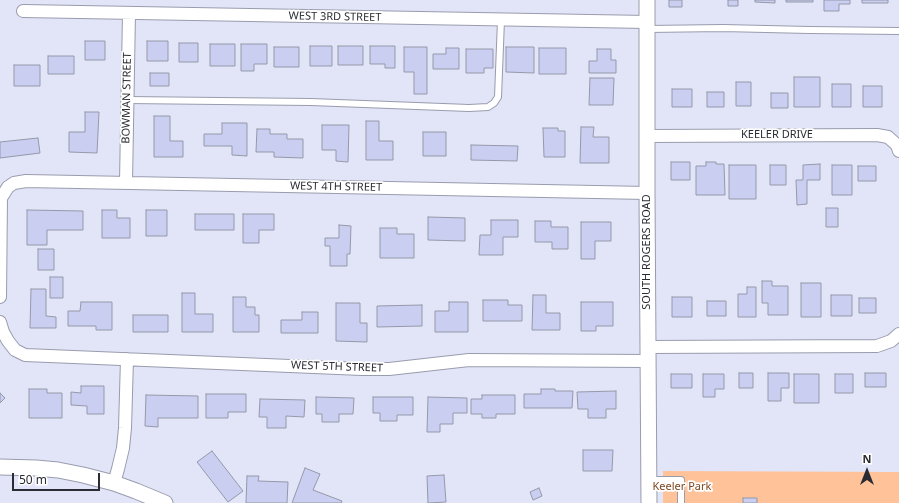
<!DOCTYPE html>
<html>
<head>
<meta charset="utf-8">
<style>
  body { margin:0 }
  #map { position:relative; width:899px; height:503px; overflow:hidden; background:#e2e5f8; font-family:"Noto Sans",sans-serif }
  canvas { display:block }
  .north { position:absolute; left:847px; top:451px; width:40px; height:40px; -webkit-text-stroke:3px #fff; paint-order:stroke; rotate:0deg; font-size:11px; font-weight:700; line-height:16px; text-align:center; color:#2b2c33 }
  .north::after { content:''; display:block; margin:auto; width:14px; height:18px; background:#2b2c33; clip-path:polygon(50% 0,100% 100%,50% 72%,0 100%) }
  .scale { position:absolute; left:12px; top:473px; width:88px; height:18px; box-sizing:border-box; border:2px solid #2b2c33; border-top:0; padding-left:5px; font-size:12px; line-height:14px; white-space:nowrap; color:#2b2c33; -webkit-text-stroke:3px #fff; paint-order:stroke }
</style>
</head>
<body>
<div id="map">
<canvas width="899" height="503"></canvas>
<div class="north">N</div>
<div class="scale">50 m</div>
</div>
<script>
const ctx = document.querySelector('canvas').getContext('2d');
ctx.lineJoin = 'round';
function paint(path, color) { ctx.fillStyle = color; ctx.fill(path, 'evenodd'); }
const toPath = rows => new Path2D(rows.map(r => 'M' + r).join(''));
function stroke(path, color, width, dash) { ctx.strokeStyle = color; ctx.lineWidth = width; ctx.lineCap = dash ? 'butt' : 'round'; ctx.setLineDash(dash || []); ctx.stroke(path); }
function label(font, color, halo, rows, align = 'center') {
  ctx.font = font + ' "Noto Sans",sans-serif'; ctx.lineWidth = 3.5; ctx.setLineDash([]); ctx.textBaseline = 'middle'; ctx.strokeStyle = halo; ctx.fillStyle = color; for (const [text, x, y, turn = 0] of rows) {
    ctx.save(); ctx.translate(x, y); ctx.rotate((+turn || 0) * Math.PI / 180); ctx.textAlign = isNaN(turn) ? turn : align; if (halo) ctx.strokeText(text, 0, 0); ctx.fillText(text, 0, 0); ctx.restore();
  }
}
const green = toPath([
  [663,471,897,472,899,472,899,503,663,503]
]);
const building = toPath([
  [669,0,682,0,682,7,669,7,669,0],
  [728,0,738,0,738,6,728,6,728,0],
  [755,0,775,0,775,3,755,2,755,0],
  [786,0,813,0,813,2,786,2,786,0],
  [824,0,850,0,850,4,839,4,839,11,824,11,824,0],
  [862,0,888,0,888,3,862,3,862,0],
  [85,41,105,41,105,60,85,60,85,41],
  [147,41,168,41,168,61,147,61,147,41],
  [179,43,198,43,198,62,179,62,179,43],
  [210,44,235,44,235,66,210,66,210,44],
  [241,44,267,44,267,64,254,64,254,71,241,71,241,44],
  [310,46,332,46,332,66,310,66,310,46],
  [338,46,363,46,363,65,338,65,338,46],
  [370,46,395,46,395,68,385,68,385,64,370,64,370,46],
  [274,47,299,47,299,67,274,67,274,47],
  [404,47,427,47,427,94,414,94,414,72,404,72,404,47],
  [506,47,534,47,534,73,506,72,506,47],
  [446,48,459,48,459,69,433,69,433,54,446,54,446,48],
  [539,48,566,48,566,74,539,74,539,48],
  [466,49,493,49,493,68,484,68,484,73,466,73,466,49],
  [597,49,611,49,611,60,616,60,616,73,589,73,589,61,597,61,597,49],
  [48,56,74,56,74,74,48,74,48,56],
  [14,65,40,65,40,86,14,86,14,65],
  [150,73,169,73,169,86,150,86,150,73],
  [794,77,820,77,820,107,794,107,794,77],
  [590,78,614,78,613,105,589,105,590,78],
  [736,82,751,82,751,106,736,106,736,82],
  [832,84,851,84,851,107,832,107,832,84],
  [863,86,882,86,882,107,863,107,863,86],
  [672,89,692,89,692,107,672,107,672,89],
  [707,92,724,92,724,107,707,107,707,92],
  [771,93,788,93,788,108,771,108,771,93],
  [85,112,99,112,97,153,69,152,69,132,85,132,85,112],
  [154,116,170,116,170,141,183,141,183,157,154,157,154,116],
  [366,121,379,121,379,141,393,141,393,160,366,160,366,121],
  [222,123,247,123,247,156,232,155,232,146,204,146,204,134,222,134,222,123],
  [322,125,349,125,348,162,336,161,336,150,322,150,322,125],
  [581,127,594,127,593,137,609,137,609,163,580,163,581,127],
  [543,128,558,128,558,131,565,131,565,157,544,157,543,128],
  [257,129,270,129,270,134,287,134,287,139,303,139,303,158,274,157,274,152,256,152,257,129],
  [423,132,446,132,446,156,423,156,423,132],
  [38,138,40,153,0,158,0,142,38,138],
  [471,145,518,146,517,161,471,160,471,145],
  [671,162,690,162,690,180,671,180,671,162],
  [706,162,716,162,716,164,724,164,725,195,696,195,696,166,706,166,706,162],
  [820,164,820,180,807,180,807,204,797,205,796,180,803,180,803,165,820,164],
  [729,165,756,165,756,199,729,199,729,165],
  [770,165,786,165,786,185,770,185,770,165],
  [832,165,852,165,852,195,832,195,832,165],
  [858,166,876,166,876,181,858,181,858,166],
  [826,208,838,208,838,227,826,227,826,208],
  [27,210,83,211,83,230,47,230,47,245,27,245,27,210],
  [102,210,117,210,117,218,130,218,130,238,102,238,102,210],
  [146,210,167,210,167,236,146,236,146,210],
  [195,214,234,214,234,230,195,230,195,214],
  [243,214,274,214,274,230,259,230,259,243,243,243,243,214],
  [428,217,465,218,465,241,428,240,428,217],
  [491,220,518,220,518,237,503,237,503,255,479,255,480,235,491,235,491,220],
  [535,221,551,221,551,227,568,227,568,249,552,249,552,242,535,242,535,221],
  [581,222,611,222,611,241,595,241,595,259,581,259,581,222],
  [339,225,351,226,350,254,347,254,347,266,330,266,330,246,325,246,325,238,339,238,339,225],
  [380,228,397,228,397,234,414,234,414,258,380,258,380,228],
  [38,249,54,249,54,270,38,270,38,249],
  [50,277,63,277,63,298,50,298,50,277],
  [762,281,772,281,772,286,788,286,788,315,768,315,768,303,762,303,762,281],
  [801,283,821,283,821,317,801,317,801,283],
  [747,287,756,287,756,317,738,317,738,294,747,294,747,287],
  [31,289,46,289,46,316,56,317,56,328,30,328,31,289],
  [182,293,195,293,195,314,213,314,213,332,182,332,182,293],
  [533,295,546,295,546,313,560,313,560,330,532,330,533,295],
  [831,295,852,295,852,316,831,316,831,295],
  [233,297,246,297,246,307,255,307,255,315,259,315,259,332,233,332,233,297],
  [672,297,692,297,692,317,672,317,672,297],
  [859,298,876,298,876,313,859,313,859,298],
  [483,300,508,300,508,305,522,305,522,321,483,321,483,300],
  [707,301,726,301,726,316,707,316,707,301],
  [81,302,112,302,112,330,96,330,96,326,68,326,68,311,80,311,81,302],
  [449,302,468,302,468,332,435,332,435,311,449,311,449,302],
  [581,302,613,302,613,326,596,326,596,331,581,331,581,302],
  [336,303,360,303,360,323,367,323,367,342,336,341,336,303],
  [422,305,422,326,377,327,377,306,422,305],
  [302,312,318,312,318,333,281,333,281,320,302,320,302,312],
  [133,315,168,315,168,332,133,332,133,315],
  [739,373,753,373,753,388,739,388,739,373],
  [768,373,789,373,789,388,781,388,781,401,768,401,768,373],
  [865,373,886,373,886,387,865,387,865,373],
  [671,374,692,374,692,388,671,388,671,374],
  [703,374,724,374,724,389,715,389,715,397,703,397,703,374],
  [794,374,819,374,819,403,794,403,794,374],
  [835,374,853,374,853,393,835,393,835,374],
  [81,386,104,386,104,414,87,414,87,406,71,405,71,392,81,393,81,386],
  [29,389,47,389,47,393,62,393,62,418,29,418,29,389],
  [541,389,555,389,555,391,573,391,572,408,524,408,524,394,541,394,541,389],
  [616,391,616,409,606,409,606,418,588,418,588,409,578,409,577,392,616,391],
  [0,393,5,398,0,403,0,393],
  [206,394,246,394,246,412,228,412,228,418,206,418,206,394],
  [146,395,198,396,198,418,158,418,158,427,145,426,146,395],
  [482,395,515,395,515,414,496,414,496,418,482,418,482,414,471,414,471,399,482,399,482,395],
  [316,397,354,398,353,414,339,414,339,422,322,422,322,414,316,414,316,397],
  [373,397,413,397,413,415,397,415,397,421,380,421,380,413,373,413,373,397],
  [428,397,467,398,467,413,453,413,453,424,440,424,440,432,427,432,428,397],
  [260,399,305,400,304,417,286,416,286,428,267,428,267,417,259,417,260,399],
  [583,450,613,450,612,471,583,471,583,450],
  [212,451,243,491,228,502,197,462,212,451],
  [305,468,320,474,313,490,342,501,341,503,292,503,305,468],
  [444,475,446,502,428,503,427,476,444,475],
  [247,476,259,476,258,481,288,482,287,503,246,503,247,476],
  [539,488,542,496,533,500,530,492,539,488],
  [743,498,757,498,757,503,743,503,743,498]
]);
const service = toPath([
  [647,29,723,28,809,30,899,31],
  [127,100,311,102,469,108,488,107,494,103,498,97,501,20],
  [649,480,681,480,681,503]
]);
const minor = toPath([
  [23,11,647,22],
  [647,136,877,135,888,137,897,145,899,151],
  [126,182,129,13],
  [0,297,1,198,8,187,14,183,26,181,647,193],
  [0,322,3,332,8,341,15,350,25,355,362,369,389,369,469,360,648,361],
  [648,347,877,346,891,341,899,334],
  [114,483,118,469,123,448,125,428,127,359]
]);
const tertiary = toPath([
  [647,0,647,193,649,503],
  [0,467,36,468,58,470,83,475,114,483,136,491,165,503]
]);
const streetNames = [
  ["WEST 3RD STREET",335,17,1],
  ["BOWMAN STREET",127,98,-89],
  ["KEELER DRIVE",777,135],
  ["WEST 4TH STREET",336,187,1],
  ["SOUTH ROGERS ROAD",647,252,-90],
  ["WEST 5TH STREET",337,367,2]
];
const parkNames = [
  ["Keeler Park",682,487]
];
paint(green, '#ffc299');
paint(building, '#cacff1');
stroke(building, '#9598a9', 1);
stroke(service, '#999cad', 8);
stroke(minor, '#999cad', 14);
stroke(tertiary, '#999cad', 17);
stroke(service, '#fff', 6);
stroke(minor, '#fff', 12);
stroke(tertiary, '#fff', 15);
label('11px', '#2b2c33', '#fff', streetNames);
label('11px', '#7b4720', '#fff', parkNames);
</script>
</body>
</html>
